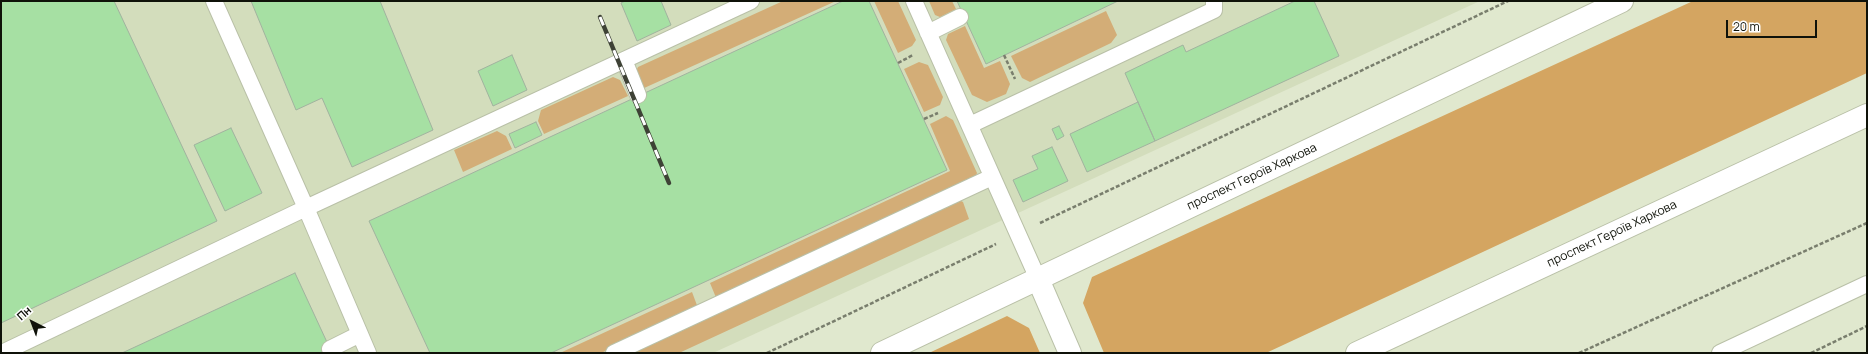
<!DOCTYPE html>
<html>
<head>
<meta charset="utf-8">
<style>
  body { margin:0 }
  #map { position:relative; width:1868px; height:354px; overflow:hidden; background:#e0e8ce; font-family:Manrope,sans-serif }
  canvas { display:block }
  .frame { position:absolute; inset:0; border:2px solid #0f1209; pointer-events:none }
  .north { position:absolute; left:12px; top:302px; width:40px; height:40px; -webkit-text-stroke:3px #fff; paint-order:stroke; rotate:318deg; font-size:11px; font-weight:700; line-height:16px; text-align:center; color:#0f1209 }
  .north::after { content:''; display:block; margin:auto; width:14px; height:18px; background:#0f1209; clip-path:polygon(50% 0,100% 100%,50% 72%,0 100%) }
  .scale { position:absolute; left:1726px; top:20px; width:91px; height:18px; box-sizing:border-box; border:2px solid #0f1209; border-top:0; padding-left:5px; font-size:12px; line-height:14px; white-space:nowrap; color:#0f1209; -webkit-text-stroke:3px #fff; paint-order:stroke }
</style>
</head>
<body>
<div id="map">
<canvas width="1868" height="354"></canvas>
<div class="frame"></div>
<div class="north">Пн</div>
<div class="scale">20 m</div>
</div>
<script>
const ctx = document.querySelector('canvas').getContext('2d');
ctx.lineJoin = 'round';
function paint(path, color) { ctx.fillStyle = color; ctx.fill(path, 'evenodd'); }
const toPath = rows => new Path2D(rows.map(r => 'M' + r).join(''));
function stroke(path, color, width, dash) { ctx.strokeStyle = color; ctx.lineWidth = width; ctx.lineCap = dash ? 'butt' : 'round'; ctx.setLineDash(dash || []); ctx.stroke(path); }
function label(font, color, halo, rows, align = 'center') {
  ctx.font = font + ' Manrope,sans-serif'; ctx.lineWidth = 4; ctx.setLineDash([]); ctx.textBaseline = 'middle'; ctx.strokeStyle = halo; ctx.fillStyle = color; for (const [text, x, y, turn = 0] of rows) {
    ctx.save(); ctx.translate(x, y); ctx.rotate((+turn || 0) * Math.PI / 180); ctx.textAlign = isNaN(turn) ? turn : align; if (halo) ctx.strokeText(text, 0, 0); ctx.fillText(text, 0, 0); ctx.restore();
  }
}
const built = toPath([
  [1,1,1480,1,713,353,1,353]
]);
const green = toPath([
  [783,1,836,1,642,89,635,73,638,67],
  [874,1,898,1,916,40,912,46,898,53],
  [929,1,952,1,956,9,940,17,935,15],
  [1106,11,1117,35,1111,43,1030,82,1022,78,1011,56],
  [965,26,984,68,1000,61,1010,84,1006,94,987,102,972,95,946,40,948,34],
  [919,62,928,65,943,97,940,105,924,112,904,69],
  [613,77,620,80,628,96,544,134,538,121,541,110],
  [946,116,953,120,977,173,974,181,717,300,710,283,950,171,930,124],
  [497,131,506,136,512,149,463,172,454,150],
  [957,199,963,202,969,219,679,353,627,353],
  [692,292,698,308,601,353,560,353]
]);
const forest = toPath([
  [1693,1,1867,1,1867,73,1266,353,1104,353,1083,303,1092,277],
  [1007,316,1029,328,1040,353,929,353]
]);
const building = toPath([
  [1,1,114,1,217,221,1,323,1,1],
  [251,1,380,1,433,130,352,167,322,98,296,110,251,1],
  [625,1,661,1,671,25,637,41,621,3,625,1],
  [843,1,869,1,947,170,551,353,430,353,369,221,843,1],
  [957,1,1118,1,986,64,957,1],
  [1295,1,1314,1,1339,56,1155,141,1125,73,1183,45,1186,52,1295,1],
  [512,55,527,90,493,106,478,71,512,55],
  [1138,102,1155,141,1087,172,1070,134,1138,102],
  [536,122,542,135,515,148,509,134,536,122],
  [1059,126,1064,136,1057,140,1052,129,1059,126],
  [231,128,262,193,225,211,194,145,231,128],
  [1052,147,1068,181,1023,202,1013,180,1038,169,1032,156,1052,147],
  [295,273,332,353,122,353,295,273]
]);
const path = toPath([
  [1004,55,1015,79],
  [898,63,913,55],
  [924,119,938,113],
  [1040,223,1508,1],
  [767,353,996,244],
  [1579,353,1867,223],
  [1811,353,1867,326]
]);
const service = toPath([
  [914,1,1038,279],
  [928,33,960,17],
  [624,60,638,95],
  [970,125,1214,10,1214,1],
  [330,349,360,334],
  [2,353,306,208,214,1],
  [368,353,306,208,751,1],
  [614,353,992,177],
  [1720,353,1867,284]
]);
const primary = toPath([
  [1038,279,1070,353],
  [882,353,1622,1],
  [1357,353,1867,115]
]);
const rail = toPath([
  [600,17,669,183]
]);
const streetNames = [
  ["проспект Героїв Харкова",1252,177,-25],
  ["проспект Героїв Харкова",1612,234,-25]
];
paint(built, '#d3ddbc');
paint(green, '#d3ad77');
paint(forest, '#d4a561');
paint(building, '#a6e0a3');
stroke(building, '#a1b39f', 1);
stroke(service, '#b9c0a7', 18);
stroke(primary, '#b9c0a7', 24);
stroke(path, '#797e6d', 2.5, [4, 2]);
stroke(service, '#fff', 16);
stroke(primary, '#fff', 22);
stroke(rail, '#3e4236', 4.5);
stroke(rail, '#fff', 3, [9]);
label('12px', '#0f1209', '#fff', streetNames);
</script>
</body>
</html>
